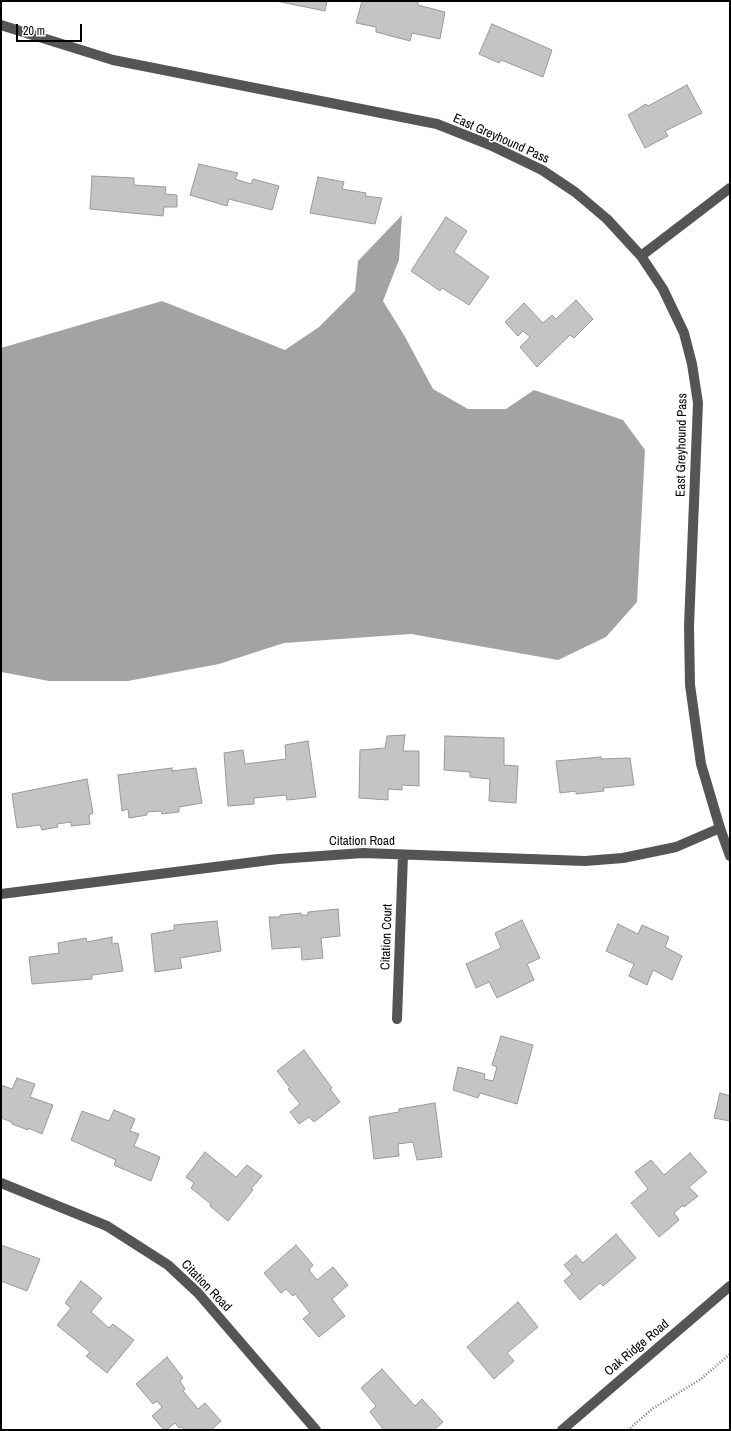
<!DOCTYPE html>
<html>
<head>
<meta charset="utf-8">
<style>
  body { margin:0 }
  #map { position:relative; width:731px; height:1431px; overflow:hidden; background:#fff; font-family:"Archivo Narrow",sans-serif }
  canvas { display:block }
  .frame { position:absolute; inset:0; border:2px solid #000; pointer-events:none }
  .scale { position:absolute; left:16px; top:24px; width:66px; height:18px; box-sizing:border-box; border:2px solid #000; border-top:0; padding-left:5px; font-size:12px; line-height:14px; white-space:nowrap; color:#000; -webkit-text-stroke:3px #fff; paint-order:stroke }
</style>
</head>
<body>
<div id="map">
<canvas width="731" height="1431"></canvas>
<div class="frame"></div>
<div class="scale">20 m</div>
</div>
<script>
const ctx = document.querySelector('canvas').getContext('2d');
ctx.lineJoin = 'round';
function paint(path, color) { ctx.fillStyle = color; ctx.fill(path, 'evenodd'); }
const toPath = rows => new Path2D(rows.map(r => 'M' + r).join(''));
function stroke(path, color, width, dash) { ctx.strokeStyle = color; ctx.lineWidth = width; ctx.lineCap = dash ? 'butt' : 'round'; ctx.setLineDash(dash || []); ctx.stroke(path); }
function label(font, color, halo, rows, align = 'center') {
  ctx.font = font + ' "Archivo Narrow",sans-serif'; ctx.lineWidth = 3; ctx.setLineDash([]); ctx.textBaseline = 'middle'; ctx.strokeStyle = halo; ctx.fillStyle = color; for (const [text, x, y, turn = 0] of rows) {
    ctx.save(); ctx.translate(x, y); ctx.rotate((+turn || 0) * Math.PI / 180); ctx.textAlign = isNaN(turn) ? turn : align; if (halo) ctx.strokeText(text, 0, 0); ctx.fillText(text, 0, 0); ctx.restore();
  }
}
const water = toPath([
  [402,215,399,260,383,301,404,335,433,389,468,409,506,409,534,390,623,420,645,450,637,602,606,637,558,660,411,634,284,643,219,664,128,681,49,681,1,672,1,348,162,301,285,350,319,327,355,291,358,261]
]);
const building = toPath([
  [276,1,327,1,325,11,276,1],
  [362,1,413,1,418,2,418,5,445,12,440,39,412,33,410,41,376,32,376,27,356,23,362,1],
  [492,24,552,50,543,77,501,60,499,63,479,54,492,24],
  [687,85,702,113,665,131,668,136,645,148,628,115,646,104,648,106,687,85],
  [199,164,238,173,235,179,251,184,253,179,279,186,272,210,229,199,227,206,190,195,199,164],
  [92,176,134,178,134,185,166,187,165,194,177,195,177,207,164,207,163,216,90,209,92,176],
  [318,177,344,182,342,189,366,193,365,196,382,198,375,224,310,213,318,177],
  [446,217,467,231,454,252,489,277,469,305,442,288,440,291,411,271,446,217],
  [576,300,593,319,574,338,570,335,537,367,520,347,530,337,523,331,518,336,505,322,524,303,543,323,552,315,556,319,576,300],
  [405,735,403,751,419,751,419,786,402,785,402,790,388,789,388,800,359,798,360,750,385,748,387,736,405,735],
  [445,736,504,738,504,765,518,766,516,803,489,801,490,779,470,777,470,772,444,770,445,736],
  [308,741,316,797,287,800,286,795,254,798,254,804,228,806,224,753,243,750,245,764,286,759,285,745,308,741],
  [601,757,601,759,630,758,634,785,603,788,604,791,576,794,576,791,560,793,556,761,601,757],
  [172,768,172,771,196,768,202,803,179,807,179,812,162,814,161,811,147,812,147,815,129,818,128,809,122,811,118,775,172,768],
  [87,779,93,813,89,815,90,824,71,826,71,822,57,824,58,827,42,830,40,825,17,828,12,794,87,779],
  [338,909,340,936,321,938,323,958,302,960,301,947,272,949,269,917,280,917,280,915,301,913,301,915,308,915,308,912,338,909],
  [522,920,540,958,527,964,534,980,497,998,489,982,476,988,466,964,501,948,495,933,522,920],
  [217,921,221,951,180,958,182,968,155,972,151,934,174,930,174,925,217,921],
  [618,924,638,934,642,925,669,937,665,947,682,956,672,980,653,970,647,985,629,976,634,964,606,951,618,924],
  [112,937,112,944,118,943,123,971,92,975,92,979,32,984,29,957,59,953,58,943,86,938,87,942,112,937],
  [501,1036,533,1045,517,1104,480,1093,478,1098,453,1090,458,1067,485,1074,484,1079,493,1081,497,1067,492,1065,501,1036],
  [304,1050,332,1088,330,1089,340,1102,314,1122,309,1117,299,1124,290,1112,300,1104,288,1089,290,1088,277,1071,304,1050],
  [17,1078,35,1084,30,1097,53,1105,42,1134,28,1128,28,1130,12,1124,12,1122,1,1118,1,1085,12,1089,17,1078],
  [720,1093,730,1096,730,1121,714,1118,720,1093],
  [435,1103,442,1157,417,1160,413,1142,398,1144,399,1156,374,1159,369,1117,399,1112,399,1109,435,1103],
  [114,1110,135,1119,130,1131,139,1134,134,1146,160,1157,151,1181,114,1165,116,1160,71,1140,82,1111,109,1121,114,1110],
  [205,1152,236,1177,247,1165,262,1176,251,1189,253,1190,228,1221,210,1206,211,1204,191,1188,194,1183,186,1177,205,1152],
  [690,1153,707,1172,689,1187,698,1196,684,1207,683,1205,674,1213,679,1220,659,1237,631,1203,648,1189,635,1172,651,1160,664,1175,690,1153],
  [616,1234,636,1258,603,1286,600,1283,580,1300,564,1281,572,1274,564,1265,576,1255,583,1263,616,1234],
  [1,1245,40,1259,27,1291,1,1281,1,1245],
  [296,1245,313,1265,309,1270,317,1280,333,1267,348,1285,332,1299,345,1316,319,1337,303,1319,310,1313,295,1294,293,1296,286,1289,281,1293,264,1273,296,1245],
  [81,1281,102,1298,91,1312,109,1328,113,1324,134,1340,107,1373,86,1356,90,1352,57,1325,71,1308,65,1303,81,1281],
  [518,1302,538,1327,507,1353,514,1361,494,1379,467,1347,518,1302],
  [167,1357,183,1378,180,1381,185,1389,183,1391,198,1409,205,1403,221,1421,211,1430,185,1430,182,1427,179,1428,175,1423,166,1430,164,1430,152,1416,162,1407,157,1401,153,1404,136,1384,167,1357],
  [382,1369,415,1406,422,1399,443,1422,434,1430,384,1430,370,1412,376,1406,361,1388,382,1369]
]);
const path = toPath([
  [628,1430,652,1409,701,1379,730,1354]
]);
const minor = toPath([
  [1,25,113,60,437,124,490,145,542,170,575,192,607,219,641,256,663,289,684,333,692,364,698,403,689,626,690,685,701,764,720,828,730,856],
  [641,256,730,188],
  [1,894,278,859,363,853,585,861,623,858,676,847,720,828],
  [397,1019,403,855],
  [1,1183,107,1226,168,1265,198,1293,316,1430],
  [562,1430,730,1286]
]);
const streetNames = [
  ["East Greyhound Pass",501,139,24],
  ["East Greyhound Pass",682,445,-89],
  ["Citation Road",362,842],
  ["Citation Court",387,937,-88],
  ["Citation Road",206,1286,46],
  ["Oak Ridge Road",637,1348,-40]
];
paint(water, '#a3a3a3');
paint(building, '#c4c4c4');
stroke(building, '#999', 1);
stroke(path, '#777', 2.5, [1, 2]);
stroke(minor, '#555', 10);
label('13px', '#000', '#fff', streetNames);
</script>
</body>
</html>
